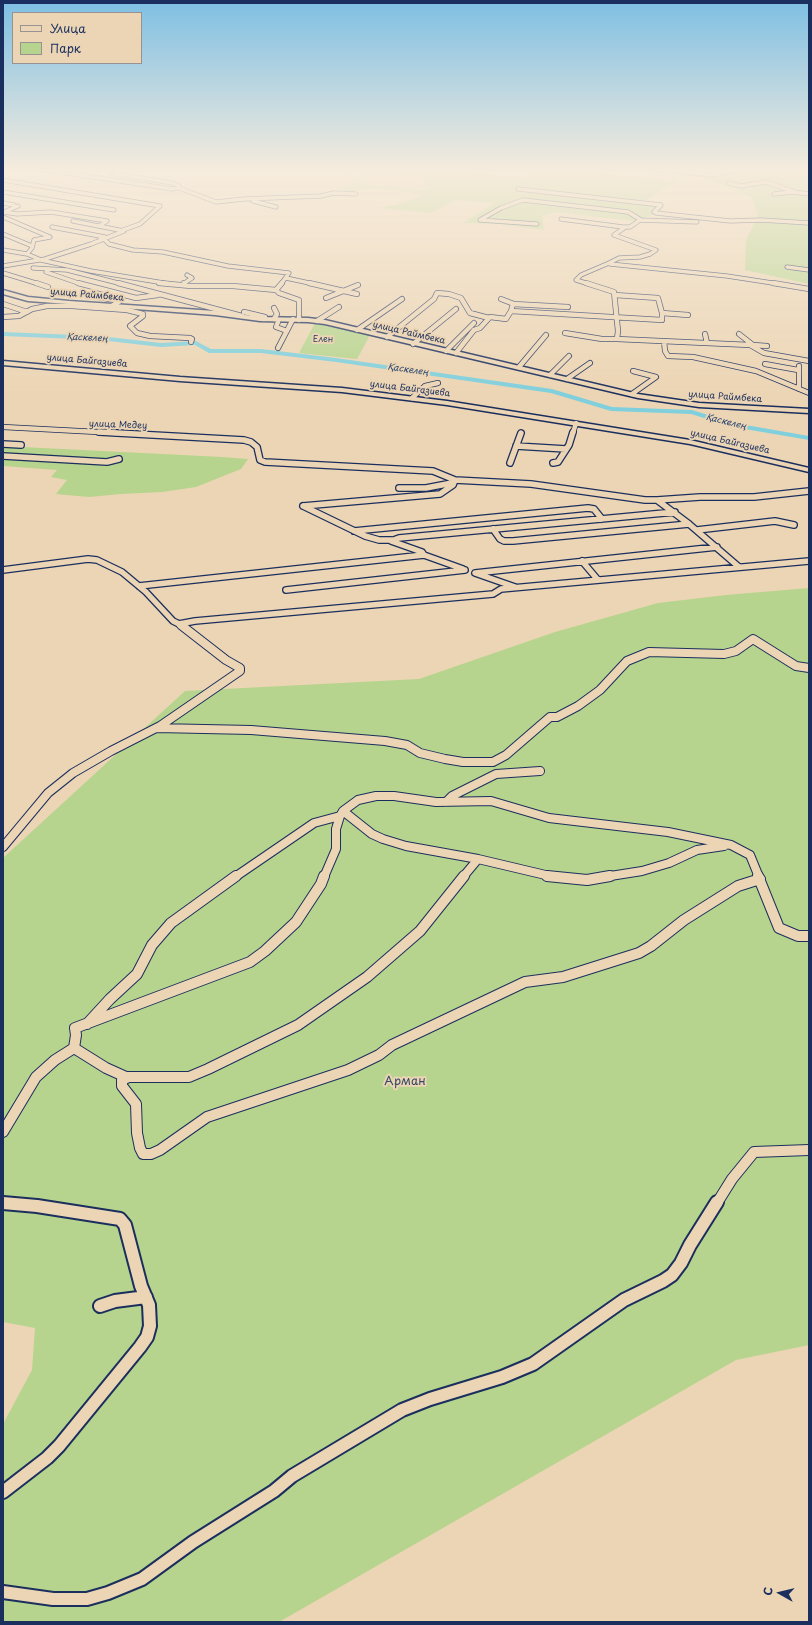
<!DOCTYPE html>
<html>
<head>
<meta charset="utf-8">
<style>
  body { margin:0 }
  #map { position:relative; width:812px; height:1625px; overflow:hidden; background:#ecd5b4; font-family:"Playpen Sans",sans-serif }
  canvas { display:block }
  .frame { position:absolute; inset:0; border:4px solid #1b2f5e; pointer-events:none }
  .legend { position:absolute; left:12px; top:12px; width:130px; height:52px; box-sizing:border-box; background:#ecd5b4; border:1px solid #989392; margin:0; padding:5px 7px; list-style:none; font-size:12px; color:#1b2f5e }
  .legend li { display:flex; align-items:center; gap:8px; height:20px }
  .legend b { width:20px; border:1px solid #989392 }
  .north { position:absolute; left:760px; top:1573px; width:40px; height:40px; -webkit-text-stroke:3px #ecd5b4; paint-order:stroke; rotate:278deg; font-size:11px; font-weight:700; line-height:16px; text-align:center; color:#1b2f5e }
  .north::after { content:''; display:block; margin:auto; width:14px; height:18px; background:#1b2f5e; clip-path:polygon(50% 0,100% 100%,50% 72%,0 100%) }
</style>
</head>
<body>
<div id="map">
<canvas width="812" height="1625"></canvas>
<div class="frame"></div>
<ul class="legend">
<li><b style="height:5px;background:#ecd5b4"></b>Улица</li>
<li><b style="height:11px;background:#b6d48d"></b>Парк</li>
</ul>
<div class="north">С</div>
</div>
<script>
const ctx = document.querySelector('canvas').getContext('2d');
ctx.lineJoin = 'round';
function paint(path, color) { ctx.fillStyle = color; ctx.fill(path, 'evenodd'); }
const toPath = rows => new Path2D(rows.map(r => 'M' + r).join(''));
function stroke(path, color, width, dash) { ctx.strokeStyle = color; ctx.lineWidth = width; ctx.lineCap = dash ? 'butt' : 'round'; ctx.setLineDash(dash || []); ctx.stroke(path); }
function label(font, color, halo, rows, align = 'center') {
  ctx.font = font + ' "Playpen Sans",sans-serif'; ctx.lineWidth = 4; ctx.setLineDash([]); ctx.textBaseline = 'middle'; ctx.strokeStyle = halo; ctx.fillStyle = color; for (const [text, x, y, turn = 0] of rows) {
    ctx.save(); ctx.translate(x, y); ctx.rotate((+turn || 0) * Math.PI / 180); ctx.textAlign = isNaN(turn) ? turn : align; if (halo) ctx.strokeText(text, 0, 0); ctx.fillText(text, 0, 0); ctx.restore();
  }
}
const green = toPath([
  [346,169,462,169,472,173,526,178,551,169,563,169,677,182,644,201,665,204,661,212,634,221,555,212,542,216,544,230,500,224,463,223,495,203,456,200,431,213,380,208,403,203,424,195,374,188,351,192,336,189,354,183,424,190,428,189,424,178,434,179,390,173,345,172],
  [686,169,809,169,809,284,745,270,746,241,758,214,751,197,691,173],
  [315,323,370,335,357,359,299,353],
  [3,446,222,457,248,459,241,469,196,487,162,492,121,494,89,497,56,494,67,480,51,477,57,470,3,466],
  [809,588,809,1345,736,1360,279,1622,3,1622,3,1424,32,1370,35,1328,3,1322,3,858,185,691,419,679,555,632,658,603,726,595]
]);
const river = toPath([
  [3,332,100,336,161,343,196,341,211,349,261,349,336,358,552,389,612,407,692,410,734,423,809,436,809,440,733,427,691,414,611,411,551,393,336,362,261,353,209,353,195,345,161,347,100,340,3,336,3,332]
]);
const streetFar5 = toPath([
  [40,169,172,189,179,188,216,202,244,199,321,196,334,193,356,194],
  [80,169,85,170],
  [651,169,712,175,744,169],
  [110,173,173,183,179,186,179,188],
  [3,180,160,206,140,224,123,230],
  [729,183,741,186,766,182,795,192],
  [518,189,661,205,654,212,656,213,730,221,761,220,809,223],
  [3,192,114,210],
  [774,194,792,192,809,194],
  [253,201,276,207],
  [3,203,14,205],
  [4,212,17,214,51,212,107,221,99,226],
  [4,212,18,206],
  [3,217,50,237,34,240,32,248,27,254,3,250],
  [561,219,623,227,624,228,614,235,656,250,650,254,640,257,619,258,609,263,610,264,727,276,779,284],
  [537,224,480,220,501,208,523,200,628,212,641,220],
  [52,227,105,237],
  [623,227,630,227,640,220,697,222],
  [3,234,32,246],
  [100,239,105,240,109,244,133,250,163,252,228,266,289,273,281,284],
  [27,254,41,260,91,271,170,284],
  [3,266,45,259,91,244,124,231,73,221],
  [787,267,809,270],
  [33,268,67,270,122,284],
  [46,272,81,284],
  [3,273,39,284],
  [286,278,314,284],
  [183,284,192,278,187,275],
  [589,284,576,280,581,275,609,263]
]);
const streetFar4 = toPath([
  [36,283,48,287],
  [78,283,136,298,158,295],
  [118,283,242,316],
  [159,283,191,286,233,286,276,290],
  [282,283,276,290,279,293,299,300,299,320],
  [309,283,357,294],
  [586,283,614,292,618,331,617,339,750,345,764,353,809,361],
  [773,283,809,289],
  [184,285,184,283],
  [88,295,120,301,112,306],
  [326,298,358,285],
  [501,299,514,304],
  [3,304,27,312],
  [274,308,277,314,274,319],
  [511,311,513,304,568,307],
  [244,312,265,317,264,319],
  [662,313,688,315],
  [3,317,19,316,32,309,47,306,72,306,127,310,143,314,143,316,130,326,137,333,150,336,190,338,192,339,191,342],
  [317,321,339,307],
  [278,322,276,327,287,331],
  [357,330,402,299],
  [565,333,602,339,617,339],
  [705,334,707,343],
  [739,334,753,345,767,346],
  [387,337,434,299,437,293,449,294,461,298,470,313,489,318],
  [664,341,665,351,668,356,693,357,756,371,809,393],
  [413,344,456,309],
  [278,348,293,319],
  [446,351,474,323],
  [456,353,474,330,480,328,490,317,506,319,511,311,662,320,662,313,658,298,615,295],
  [765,364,798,370],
  [799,366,799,389],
  [519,367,546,335],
  [550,375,569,356],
  [567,379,590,363],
  [632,394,656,377,633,371],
  [412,398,425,386,438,383],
  [3,427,117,433],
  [573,433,576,423]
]);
const streetFar3 = toPath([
  [99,432,244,440,251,442,257,447,260,460,265,462,433,471,455,480,531,484,645,500,657,500],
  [3,444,21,445],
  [516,446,566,449],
  [3,456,107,462,119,459],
  [510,463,521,433],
  [553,463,558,462,569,445,573,432],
  [399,488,426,488,452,483],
  [303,506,440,494,453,485,455,480],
  [303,506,365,536,379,540,391,540],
  [493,529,500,539,504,541,513,541,689,524],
  [697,530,775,521,794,525],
  [354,531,588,508,594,509,602,519],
  [424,555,463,569],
  [582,561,598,580],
  [739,567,689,524,657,500,700,497,754,497,809,491],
  [3,570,88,559,97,560,122,572,146,592,173,621,179,624],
  [139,586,424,555,422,552,391,541,399,538,675,512],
  [515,587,475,573,717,547],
  [286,590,465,570],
  [182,626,179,624,195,621,493,594,501,589,809,561]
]);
const streetFar2 = toPath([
  [157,728,251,730,385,741,407,745,420,753,445,759,463,762,493,762,506,755,550,717,557,717,578,706,600,690,627,661,649,652,724,654,736,651,753,639,796,666,809,668],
  [446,802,452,796,496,774,540,771],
  [343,811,372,834,383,839,406,846,478,859,463,877],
  [3,847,48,793,73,773,111,751,160,726,240,671,240,668,226,660,181,625],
  [478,859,554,877],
  [235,877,314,823,340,816,343,811,358,800,376,796,394,796,436,802,491,801,549,818,668,832,731,845,750,855,759,877],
  [324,877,336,849,336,829,340,816],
  [604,877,642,871,669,863,697,850,724,846]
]);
const streetFar1 = toPath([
  [547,876,587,880,610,876],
  [758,876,779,928,798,936,809,936],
  [87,1024,110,999,137,974,152,945,171,923,236,876],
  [74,1048,106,1068,126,1077,189,1077,208,1069,298,1025,367,977,420,931,464,876],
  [129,1077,122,1080,122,1086,136,1104,137,1133,140,1148,143,1154,151,1154,160,1150,207,1117,348,1070,379,1055,392,1045,525,982,563,977,639,953,651,946,684,920,738,886,760,879],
  [3,1132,36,1077,55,1060,74,1048,76,1035,75,1028,250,962,265,951,296,922,321,884,324,876],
  [717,1203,732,1179,754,1152,809,1150]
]);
const street = toPath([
  [3,1203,37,1206,120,1219,125,1225,141,1286,149,1305,150,1326,147,1337,140,1347,59,1446,47,1458,3,1492],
  [100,1306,115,1301,146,1297],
  [3,1592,53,1599,87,1599,108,1593,142,1579,193,1542,274,1491,292,1476,402,1410,430,1399,502,1377,533,1364,624,1300,663,1281,672,1275,681,1263,690,1245,717,1202]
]);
const secondary = toPath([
  [805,169,809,169,809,170,805,170,805,169],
  [3,290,28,297,69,301,215,311,260,317,308,318,325,320,638,394,699,403,809,409,809,413,699,407,638,398,325,324,308,322,260,321,215,315,28,301,3,294,3,290],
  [3,361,180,377,342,388,447,401,690,440,809,468,809,472,690,444,447,405,342,392,180,381,3,365,3,361]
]);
const farStreetnames = [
  ["улица Раймбека",87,295,5],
  ["улица Раймбека",409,333,13],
  ["улица Байгазиева",87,361,5],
  ["улица Байгазиева",410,389,7],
  ["улица Раймбека",725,397,4],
  ["улица Медеу",118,425,2],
  ["улица Байгазиева",730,442,13]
];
const farWaternames = [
  ["Қаскелең",87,338,3],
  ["Қаскелең",408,370,8],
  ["Қаскелең",726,422,14]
];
const farParknames = [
  ["Елен",323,340]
];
const nearParknames = [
  ["Арман",405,1082]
];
paint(green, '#b6d48d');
paint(river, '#7fcfdc');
stroke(streetFar5, '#1b2f5e', 5);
stroke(streetFar4, '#1b2f5e', 6);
stroke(streetFar3, '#1b2f5e', 8);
stroke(streetFar2, '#1b2f5e', 10);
stroke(streetFar1, '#1b2f5e', 12);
stroke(street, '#1b2f5e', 16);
stroke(secondary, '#1b2f5e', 3);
stroke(streetFar5, '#ecd5b4', 3.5);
stroke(streetFar4, '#ecd5b4', 4.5);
stroke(streetFar3, '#ecd5b4', 5.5);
stroke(streetFar2, '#ecd5b4', 8);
stroke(streetFar1, '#ecd5b4', 10);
stroke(street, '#ecd5b4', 12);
paint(secondary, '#ecd5b4');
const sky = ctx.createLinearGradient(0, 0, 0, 396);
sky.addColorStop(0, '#7ebfe3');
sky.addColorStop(0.43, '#f6ecdd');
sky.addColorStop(1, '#f6ecdd00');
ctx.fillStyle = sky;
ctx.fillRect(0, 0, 812, 396);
label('9px', '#1b2f5e', '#ecd5b4', farStreetnames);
label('italic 9px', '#2a4771', '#ecd5b4', farWaternames);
label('9px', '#324865', '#ecd5b4', farParknames);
label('12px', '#324865', '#ecd5b4', nearParknames);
</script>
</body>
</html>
